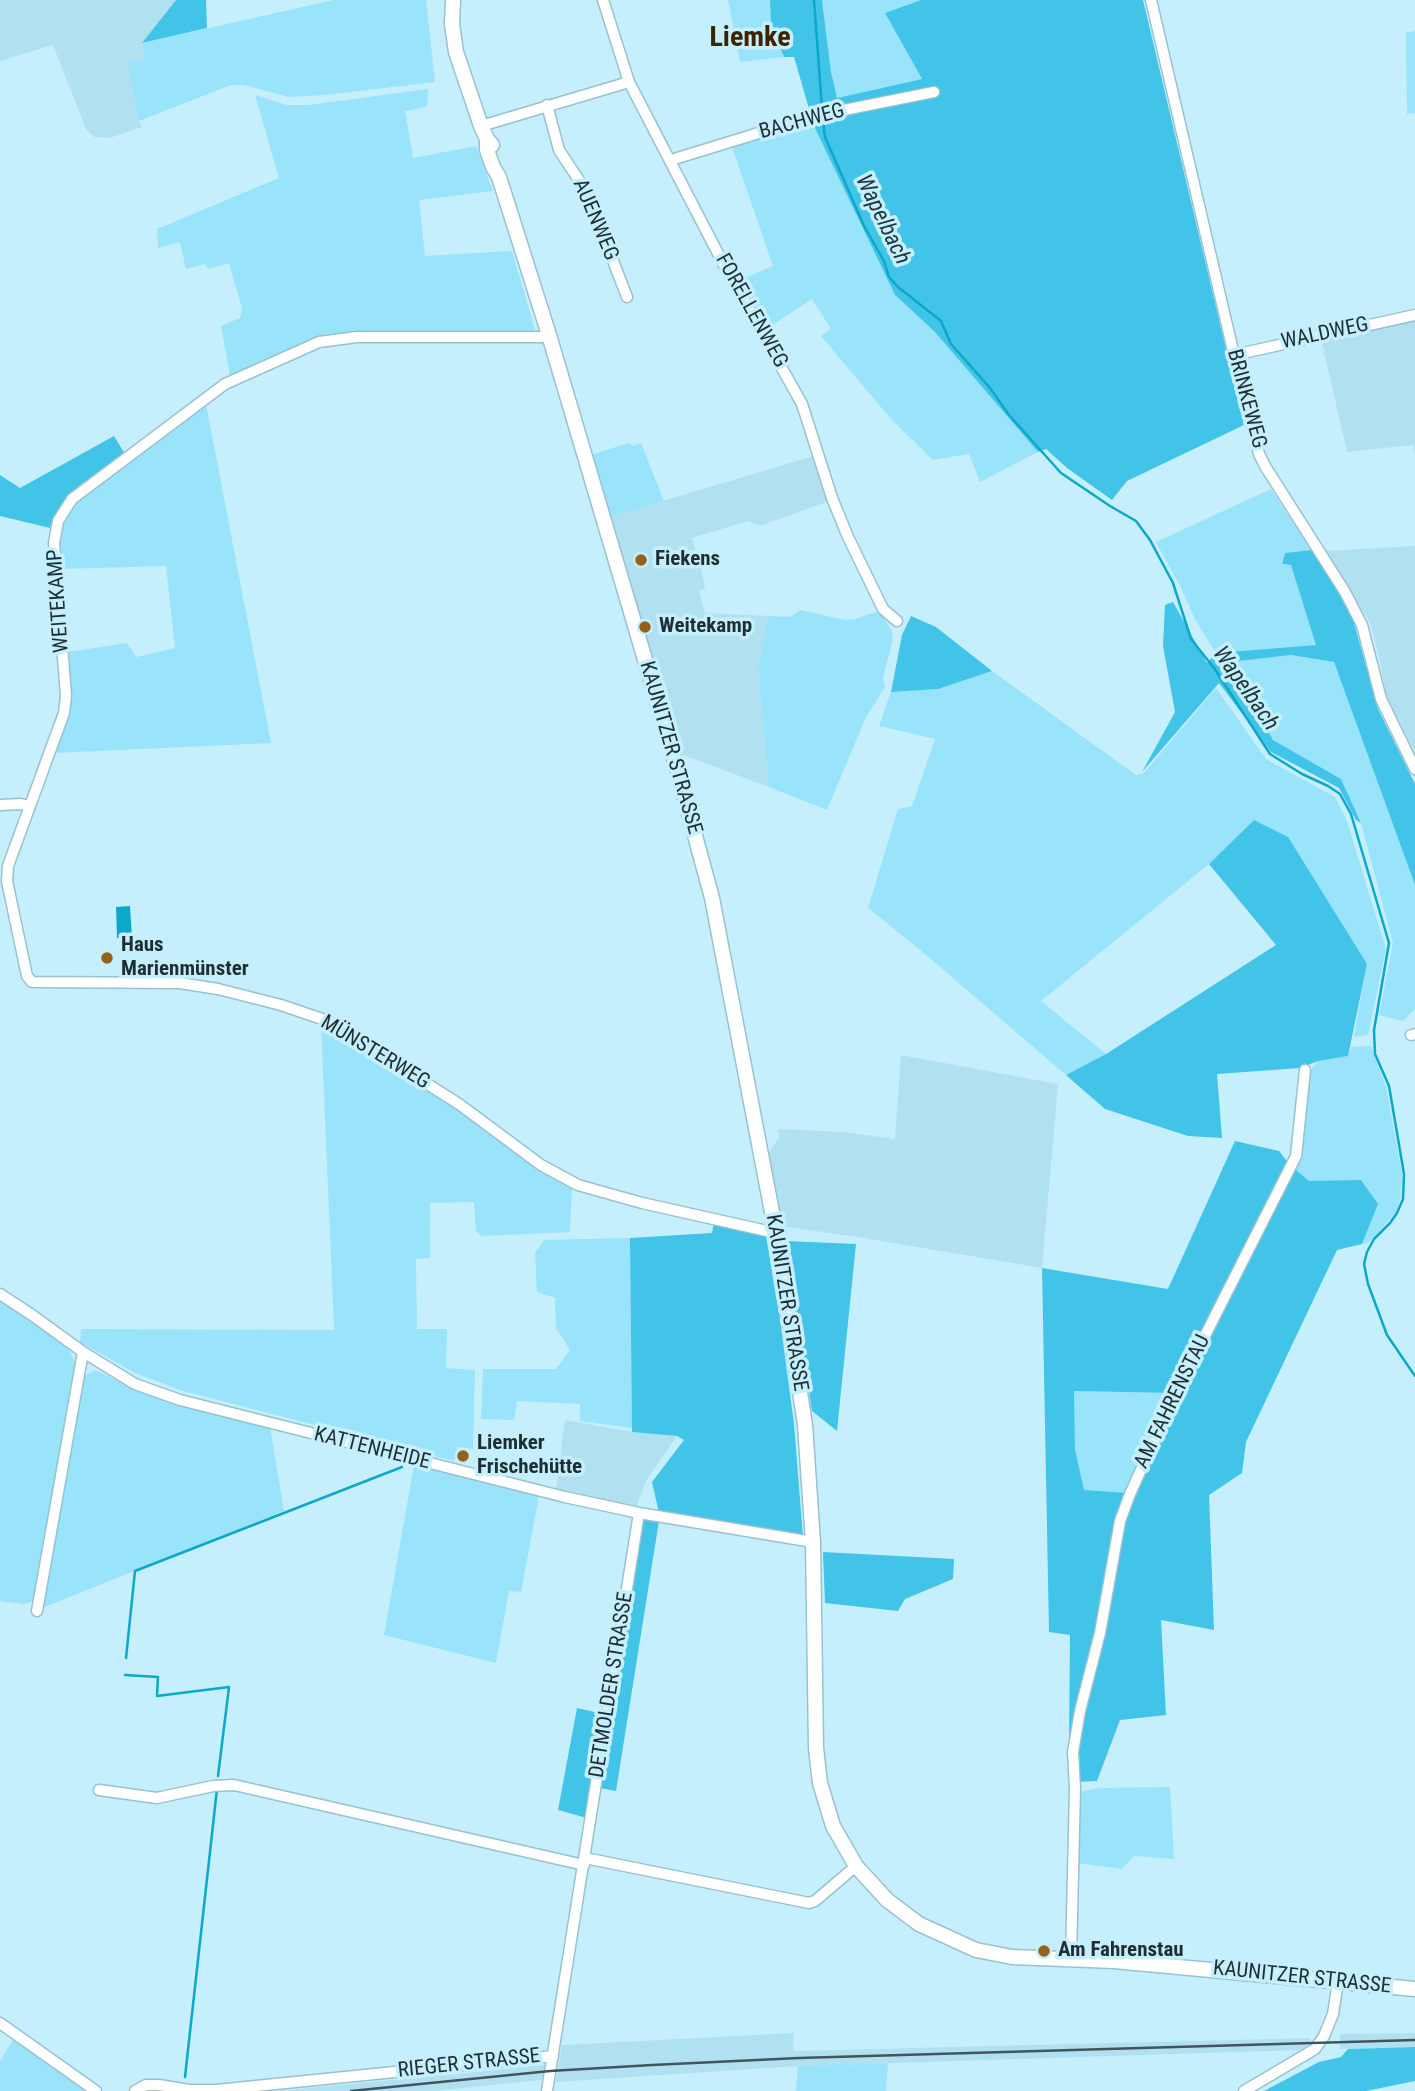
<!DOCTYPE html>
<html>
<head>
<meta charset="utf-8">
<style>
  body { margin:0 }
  canvas { display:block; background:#c6effd }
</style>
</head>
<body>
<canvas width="1415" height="2091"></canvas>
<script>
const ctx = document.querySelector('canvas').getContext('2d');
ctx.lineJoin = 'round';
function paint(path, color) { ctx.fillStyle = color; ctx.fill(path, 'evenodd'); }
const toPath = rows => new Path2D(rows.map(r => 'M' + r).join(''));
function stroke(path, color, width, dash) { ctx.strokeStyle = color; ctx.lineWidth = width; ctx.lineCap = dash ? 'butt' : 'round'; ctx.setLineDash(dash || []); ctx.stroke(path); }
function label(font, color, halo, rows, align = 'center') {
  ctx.font = font + ' "Roboto Condensed",sans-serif'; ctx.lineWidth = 7; ctx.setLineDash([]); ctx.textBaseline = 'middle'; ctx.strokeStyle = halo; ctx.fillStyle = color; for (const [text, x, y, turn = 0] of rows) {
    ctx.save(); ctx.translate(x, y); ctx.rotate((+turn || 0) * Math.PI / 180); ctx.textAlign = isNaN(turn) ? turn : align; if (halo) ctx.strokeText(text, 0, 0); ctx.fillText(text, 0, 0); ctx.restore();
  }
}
const built = toPath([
  [0,0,176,0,142,43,144,60,139,121,142,127,110,138,94,137,86,129,53,45,0,61],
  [1415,320,1415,455,1413,445,1347,452,1321,339],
  [814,456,829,501,760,526,748,521,692,538,701,567,705,589,699,591,705,613,768,616,758,668,769,787,678,753,608,517],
  [1415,546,1415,752,1386,696,1379,657,1369,620,1325,551],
  [901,1055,1058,1084,1042,1268,857,1237,781,1226,769,1152,779,1138,778,1129,844,1132,895,1139],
  [565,1420,632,1432,677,1436,646,1481,636,1508,556,1491],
  [794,2033,793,2051,1311,2038,1307,2046,1301,2050,798,2066,556,2082,562,2045],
  [1415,2033,1415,2047,1340,2049,1340,2034],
  [545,2065,542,2080,434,2091,280,2091]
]);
const green = toPath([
  [334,0,426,0,435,82,325,95,289,97,244,85,231,85,139,121,128,62,144,59,142,43],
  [728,0,770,0,771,24,784,57,740,62],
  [822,0,921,0,885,13,922,79,836,98,831,72],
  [1415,31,1415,113,1407,114,1406,33],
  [428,89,427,107,405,111,413,158,476,146,493,191,419,200,425,256,512,251,536,333,358,333,230,376,221,326,240,318,242,308,229,263,208,269,205,264,186,269,180,242,158,248,157,229,279,178,255,95,287,105,309,105],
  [812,120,895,295,934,331,1038,452,980,482,969,454,933,460,891,419,821,336,831,329,812,299,765,330,738,281,773,266,731,144],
  [206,404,271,743,54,753,68,652,127,643,136,657,175,648,166,566,60,569,60,541,63,523,77,503],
  [628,443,634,446,641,443,664,501,608,517,591,455],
  [1271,489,1311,550,1285,553,1282,564,1291,565,1317,645,1216,653,1197,623,1181,588,1156,542],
  [800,610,845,620,855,619,879,611,892,631,893,639,883,678,885,687,866,717,827,810,769,787,758,668,768,616,790,617],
  [1291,655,1334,662,1415,885,1415,1009,1403,1021,1379,1015,1393,943,1361,823,1341,779,1273,740,1229,661],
  [992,671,1136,775,1144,773,1216,688,1266,759,1335,797,1347,821,1386,949,1368,1035,1354,1037,1367,964,1254,820,1209,864,1041,1001,1106,1054,1066,1075,925,954,868,908,898,809,912,806,935,739,879,726,891,692,938,689],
  [321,1023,457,1107,540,1171,572,1189,570,1232,482,1236,476,1231,474,1202,430,1203,430,1258,416,1259,417,1329,447,1329,446,1368,475,1370,473,1449,457,1447,454,1461,183,1391,135,1373,80,1342,81,1329,334,1330],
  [1371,1046,1386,1087,1402,1174,1400,1200,1396,1212,1369,1242,1362,1244,1378,1204,1309,1181,1294,1168,1310,1071,1318,1061,1348,1056,1351,1047],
  [630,1238,632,1428,580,1421,580,1404,517,1401,514,1420,481,1419,483,1369,556,1369,570,1350,556,1328,555,1298,537,1292,535,1253,544,1240],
  [0,1301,29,1319,69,1349,77,1367,39,1592,33,1601,24,1604,0,1601],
  [95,1370,143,1393,270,1427,284,1511,42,1608,82,1377],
  [1074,1391,1174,1393,1128,1493,1084,1490,1075,1449],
  [414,1465,539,1496,521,1592,509,1591,496,1663,384,1635],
  [1170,1787,1174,1859,1134,1856,1122,1869,1078,1863,1078,1798,1083,1791,1101,1788],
  [14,2038,87,2091,0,2091,0,2061],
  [888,2063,886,2091,796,2091,798,2066]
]);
const forest = toPath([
  [176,0,206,0,207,28,142,43],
  [770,0,822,0,831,72,837,98,922,79,885,13,921,0,1143,0,1244,425,1127,481,1112,500,1067,468,1046,449,1038,452,934,331,895,295,814,126,794,57,784,57,771,24],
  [114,436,125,454,69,496,53,519,50,528,0,516,0,475,20,488],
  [1311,550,1351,612,1378,709,1415,784,1415,885,1334,662,1291,655,1229,662,1273,740,1341,779,1361,823,1356,820,1339,788,1271,752,1219,683,1142,772,1175,712,1163,646,1165,605,1173,602,1207,663,1216,653,1316,645,1291,565,1282,564,1285,553],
  [911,616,936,627,992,671,938,689,891,692,902,635],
  [1254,820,1288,837,1367,964,1348,1056,1318,1061,1300,1068,1217,1074,1222,1138,1188,1136,1105,1109,1066,1075,1106,1054,1276,945,1209,864],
  [1235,1141,1279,1151,1289,1164,1309,1181,1361,1180,1378,1204,1362,1244,1337,1250,1246,1442,1242,1473,1209,1495,1214,1630,1161,1620,1166,1715,1120,1720,1097,1781,1077,1782,1069,1744,1070,1635,1049,1632,1042,1268,1168,1289],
  [1074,1391,1173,1393,1128,1493,1084,1490,1075,1449],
  [715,1217,766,1236,780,1319,794,1424,803,1537,659,1513,652,1482,684,1440,677,1436,632,1432,630,1238,712,1233],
  [786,1241,856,1244,837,1431,812,1411],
  [642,1519,659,1521,616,1791,600,1788],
  [823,1552,954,1559,953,1579,905,1599,898,1611,825,1603],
  [577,1708,603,1714,587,1818,558,1810],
  [1415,2047,1415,2081,1366,2091,1264,2091,1319,2062,1341,2057,1348,2049]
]);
const water = toPath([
  [130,906,132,937,117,938,116,907]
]);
const stream = toPath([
  [814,0,822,108],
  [823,121,825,137,864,226,884,261,889,277,898,287,941,321,951,344,990,388,1009,415,1061,473,1110,506,1136,521,1150,540,1173,583,1191,639,1214,668,1270,754,1302,774,1328,786,1340,794,1351,814,1389,943,1374,1030,1375,1054,1389,1086,1404,1174,1403,1199,1397,1213,1390,1223,1374,1239,1367,1252,1364,1264,1368,1284,1387,1335,1415,1376],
  [126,1658,135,1571,402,1467],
  [125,1675,158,1677,157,1696,229,1687,218,1776],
  [185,2077,217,1789]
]);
const minor = toPath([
  [603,0,629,82,724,265,802,404,832,498,848,537,883,609,897,621],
  [1151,0,1234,355,1259,454,1265,466,1345,592,1362,625,1381,699,1415,769],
  [547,105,559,150,586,191,627,297],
  [481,126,629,82],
  [671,160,814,116,934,92],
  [549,335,542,337,357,337,319,342,225,384,72,499,58,521,54,543,66,696,64,713,8,866,7,881,27,976,32,982,180,983,218,989,281,1005,328,1021,459,1104,541,1165,578,1185,642,1203,776,1233],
  [1234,355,1415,315],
  [0,805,21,804,29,806],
  [1411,1035,1415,1034],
  [0,1294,32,1315,83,1352,135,1384,180,1400,565,1497,639,1513,813,1542],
  [37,1611,83,1352],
  [99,1790,157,1798,213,1786,234,1785,584,1865],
  [585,1858,809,1903,815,1901,856,1866],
  [1071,1958,1075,1788,1073,1752,1080,1711,1100,1633,1120,1521,1130,1494,1176,1393,1296,1156,1305,1070],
  [0,2023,96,2091],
  [135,2091,146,2085,159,2085,189,2090,216,2090,553,2056],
  [547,2091,639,1513],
  [1244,2091,1315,2049,1324,2036,1333,2014,1338,1982]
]);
const tertiary = toPath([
  [453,0,452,24,456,52,481,126,487,139,492,145],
  [487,139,487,150,493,167,499,177,549,335,631,612,675,762,712,898,776,1233,805,1425,813,1542,816,1748,820,1783,833,1826,856,1866,887,1900,919,1924,976,1950,1012,1957,1114,1961,1415,1989]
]);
const rail = toPath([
  [351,2091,550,2071,652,2065,799,2058,1415,2040]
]);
const markers = [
  [641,560,7,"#966217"],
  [645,627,7,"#966217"],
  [107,958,7,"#966217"],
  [463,1456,7,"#966217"],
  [1044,1951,7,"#966217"]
];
const streetNames = [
  ["BACHWEG",802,122,-15],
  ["AUENWEG",595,220,67],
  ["FORELLENWEG",751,311,61],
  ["WALDWEG",1325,334,-12],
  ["BRINKEWEG",1246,399,75],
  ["WEITEKAMP",59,601,-94],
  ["KAUNITZER STRASSE",670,748,74],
  ["MÜNSTERWEG",375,1053,31],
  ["KAUNITZER STRASSE",786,1303,81],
  ["AM FAHRENSTAU",1173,1402,-64],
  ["KATTENHEIDE",372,1449,14],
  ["DETMOLDER STRASSE",612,1685,-81],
  ["KAUNITZER STRASSE",1302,1978,6],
  ["RIEGER STRASSE",469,2064,-6]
];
const poiNames = [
  ["Fiekens",655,560],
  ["Weitekamp",659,627],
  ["Haus",121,946],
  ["Marienmünster",121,970],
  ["Liemker",477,1444],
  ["Frischehütte",477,1468],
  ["Am Fahrenstau",1058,1951]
];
const waterNames = [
  ["Wapelbach",882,220,64],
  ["Wapelbach",1245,689,55]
];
const districtNames = [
  ["Liemke",750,39]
];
paint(built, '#b1e1f1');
paint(green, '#99e3fb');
paint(forest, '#42c4e8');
paint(water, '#0da7ca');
stroke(stream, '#0da7ca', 2.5);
stroke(minor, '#99c1ce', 13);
stroke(tertiary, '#99c1ce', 17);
stroke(minor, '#fff', 10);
stroke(tertiary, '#fff', 14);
stroke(rail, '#40565c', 2.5);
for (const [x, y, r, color] of markers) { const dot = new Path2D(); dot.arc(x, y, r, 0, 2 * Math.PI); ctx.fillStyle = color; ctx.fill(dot); stroke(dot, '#c6effd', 2.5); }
label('21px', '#1e2e33', '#c6effd', streetNames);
label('bold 21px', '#1e2e33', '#c6effd', poiNames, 'left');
label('italic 23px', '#21373e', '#c6effd', waterNames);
label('bold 28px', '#3c2401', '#c6effd', districtNames);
</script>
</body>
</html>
